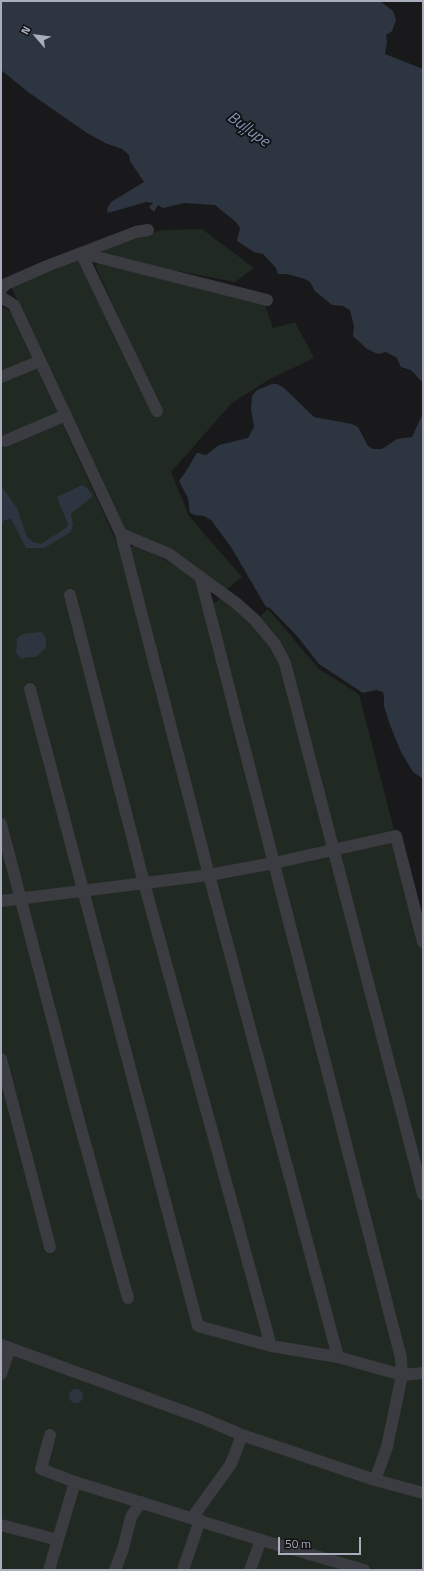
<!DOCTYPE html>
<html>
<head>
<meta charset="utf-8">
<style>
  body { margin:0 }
  #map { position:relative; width:424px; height:1571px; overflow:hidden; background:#19181b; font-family:"Titillium Web",sans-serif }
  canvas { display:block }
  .frame { position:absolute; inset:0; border:2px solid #aaadbb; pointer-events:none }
  .north { position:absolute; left:16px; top:16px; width:40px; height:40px; -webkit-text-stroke:3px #131316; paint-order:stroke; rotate:298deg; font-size:11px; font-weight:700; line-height:16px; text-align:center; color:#aaadbb }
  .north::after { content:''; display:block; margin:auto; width:14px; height:18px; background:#aaadbb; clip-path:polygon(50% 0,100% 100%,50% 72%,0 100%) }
  .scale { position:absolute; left:278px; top:1537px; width:83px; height:18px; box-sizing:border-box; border:2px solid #aaadbb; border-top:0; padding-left:5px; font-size:12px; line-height:14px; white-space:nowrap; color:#aaadbb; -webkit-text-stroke:3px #131316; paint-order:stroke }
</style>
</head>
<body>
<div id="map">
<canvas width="424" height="1571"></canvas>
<div class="frame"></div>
<div class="north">N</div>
<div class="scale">50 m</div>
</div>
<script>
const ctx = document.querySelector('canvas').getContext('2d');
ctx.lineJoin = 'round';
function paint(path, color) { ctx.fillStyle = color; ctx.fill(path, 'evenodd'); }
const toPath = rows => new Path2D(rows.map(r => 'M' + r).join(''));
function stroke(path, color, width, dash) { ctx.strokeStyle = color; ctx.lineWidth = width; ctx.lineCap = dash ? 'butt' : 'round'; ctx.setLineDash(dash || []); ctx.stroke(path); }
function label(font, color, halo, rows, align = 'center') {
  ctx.font = font + ' "Titillium Web",sans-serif'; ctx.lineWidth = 4; ctx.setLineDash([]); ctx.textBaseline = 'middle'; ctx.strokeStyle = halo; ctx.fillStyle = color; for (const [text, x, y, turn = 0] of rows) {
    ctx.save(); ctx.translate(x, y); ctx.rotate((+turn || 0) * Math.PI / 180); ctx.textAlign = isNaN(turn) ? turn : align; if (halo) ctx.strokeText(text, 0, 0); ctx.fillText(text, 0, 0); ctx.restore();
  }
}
const green = toPath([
  [202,229,254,268,235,282,172,270,101,254,105,248,161,230],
  [76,258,80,260,161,411,95,265,101,262,265,305,273,328,295,322,314,358,270,379,232,403,171,472,189,516,242,577,226,590,124,529,11,287],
  [1,306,11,312,120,549,137,545,173,564,198,581,204,606,216,602,223,597,253,623,268,609,319,669,359,694,423,942,423,1570,1,1570]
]);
const water = toPath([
  [1,1,380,1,393,11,396,20,392,31,386,35,387,42,385,54,423,69,423,383,411,370,401,367,397,358,386,352,378,354,367,349,353,336,354,326,350,310,343,306,332,305,315,291,310,282,305,279,287,274,278,274,276,268,263,254,254,252,237,241,240,228,236,222,215,205,184,203,163,208,158,205,154,212,149,207,153,203,146,202,108,213,107,209,111,202,144,182,130,161,129,155,122,149,105,143,87,133,28,92,1,70],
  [272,384,277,384,284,388,314,417,352,424,358,427,368,446,373,449,382,449,397,439,412,437,423,413,423,779,413,772,401,752,390,725,384,706,384,697,383,692,376,690,363,693,319,664,297,636,270,608,266,607,231,547,211,520,204,516,195,515,190,513,188,498,179,481,187,470,196,454,198,453,206,455,219,445,248,438,254,427,251,409,252,396,257,390],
  [82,485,87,488,93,496,71,514,73,524,71,532,44,548,26,548,11,519,4,520,1,526,1,486,17,508,27,537,33,542,41,544,66,528,68,524,57,497],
  [41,632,44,634,46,639,46,648,36,657,27,657,22,659,16,653,17,638,23,634],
  '69 1396a7 7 0 1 1 14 0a7 7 0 1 1-14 0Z'
]);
const minor = toPath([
  [81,253,267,300],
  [81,253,157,411],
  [1,289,6,284,47,266,136,232,148,230],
  [1,297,14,305,121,534,209,875,338,1357],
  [1,377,40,361],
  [5,441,66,415],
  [121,534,169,554,236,603,254,619,275,644,285,663,423,1194],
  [201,579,401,1358,402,1375,387,1447,375,1480],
  [70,595,144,883,271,1346],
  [30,689,198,1326,271,1346,338,1357,402,1375,423,1373],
  [1,824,80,1125,128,1298],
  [1,901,209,875,274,863,396,836,423,942],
  [1,1059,50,1247],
  [1,1345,202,1418,242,1435,375,1480,423,1493],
  [1,1374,10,1348],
  [50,1435,41,1469,75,1482,261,1540,364,1570],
  [192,1518,231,1464,242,1435],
  [1,1525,58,1540],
  [49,1570,75,1482],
  [115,1570,123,1549,131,1517,141,1502],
  [183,1570,200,1520],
  [250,1570,261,1540]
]);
const waterNames = [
  ["Buļļupe",248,130,36]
];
paint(green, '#202922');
paint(water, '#2d3640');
stroke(minor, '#3b3b42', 12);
label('italic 16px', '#7f97b8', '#131316', waterNames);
</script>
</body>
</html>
